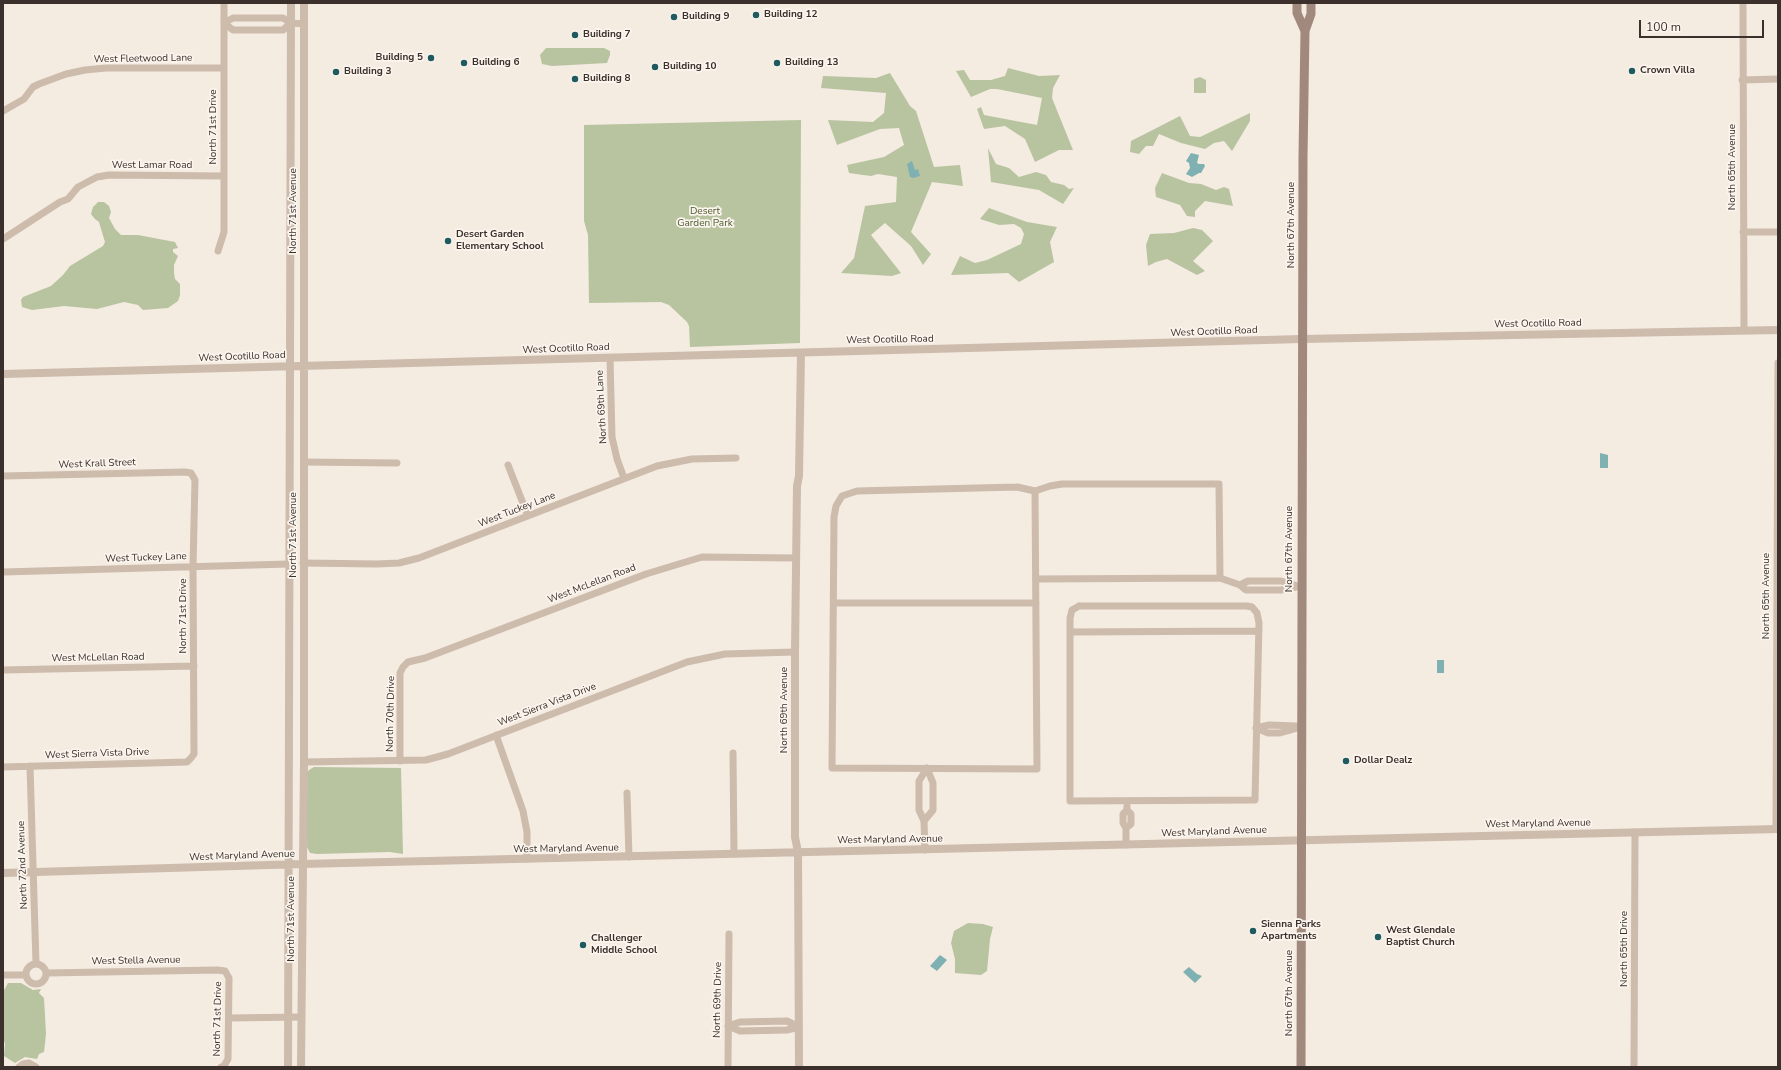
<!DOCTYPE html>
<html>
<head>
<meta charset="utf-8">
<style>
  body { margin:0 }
  #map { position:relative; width:1781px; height:1070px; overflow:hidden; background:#f4ebe1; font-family:"Nunito Sans",sans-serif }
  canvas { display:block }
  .frame { position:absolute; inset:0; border:4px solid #3b302b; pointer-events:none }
  .scale { position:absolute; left:1639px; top:20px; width:125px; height:18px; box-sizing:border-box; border:2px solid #3b302b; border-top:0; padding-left:5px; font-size:12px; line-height:14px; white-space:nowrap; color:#3b302b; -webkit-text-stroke:3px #fbf5ee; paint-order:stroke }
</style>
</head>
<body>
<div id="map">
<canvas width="1781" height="1070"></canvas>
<div class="frame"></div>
<div class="scale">100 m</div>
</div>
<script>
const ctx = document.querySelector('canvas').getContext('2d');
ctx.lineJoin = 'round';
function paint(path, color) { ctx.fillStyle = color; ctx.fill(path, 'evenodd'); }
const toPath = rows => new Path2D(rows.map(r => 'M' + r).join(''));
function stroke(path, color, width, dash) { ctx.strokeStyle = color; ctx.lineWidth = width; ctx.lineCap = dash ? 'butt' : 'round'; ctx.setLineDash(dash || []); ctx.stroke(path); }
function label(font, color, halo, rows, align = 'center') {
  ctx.font = font + ' "Nunito Sans",sans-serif'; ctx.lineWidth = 3.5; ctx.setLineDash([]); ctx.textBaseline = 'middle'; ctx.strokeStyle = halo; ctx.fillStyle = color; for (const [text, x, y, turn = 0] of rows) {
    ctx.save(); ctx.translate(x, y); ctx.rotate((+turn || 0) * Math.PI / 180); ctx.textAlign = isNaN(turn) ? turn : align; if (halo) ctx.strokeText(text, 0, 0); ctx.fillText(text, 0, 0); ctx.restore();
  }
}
const green = toPath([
  [546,48,604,48,610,51,610,55,607,63,552,66,542,64,540,55],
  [1008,68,1039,76,1060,75,1053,88,1052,98,1073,150,1059,150,1035,162,1025,139,1005,126,984,129,977,109,981,107,984,115,1037,125,1042,98,997,89,990,89,971,97,956,71,964,70,970,80,991,80,1005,76],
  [890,73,910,106,916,111,934,167,960,165,963,186,932,182,911,232,931,254,923,265,911,246,885,223,871,235,901,273,892,276,841,273,854,258,865,206,896,202,897,177,878,174,871,176,849,173,847,165,884,157,904,145,899,128,880,129,837,145,828,120,873,122,884,113,886,93,821,88,823,76,876,78],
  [1200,77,1206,80,1206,93,1194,93,1194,79],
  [1250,113,1250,121,1232,151,1224,141,1214,143,1205,149,1181,143,1159,134,1153,146,1146,146,1139,154,1130,152,1131,141,1180,116,1190,136,1200,137],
  [801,120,800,343,690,347,689,326,687,322,669,305,661,302,589,303,588,235,584,221,584,125],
  [988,148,996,164,1009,168,1019,177,1036,172,1046,175,1051,182,1064,185,1069,189,1074,188,1063,204,1039,190,991,182],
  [1162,173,1189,183,1201,184,1216,190,1224,187,1229,189,1233,206,1205,201,1195,211,1195,217,1187,216,1180,205,1156,197,1155,188],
  [98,202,104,202,109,206,111,212,109,218,115,229,121,235,138,235,175,242,178,248,173,249,173,252,178,256,174,265,174,273,175,279,180,284,180,295,178,301,168,308,143,310,138,305,124,302,97,309,64,306,32,310,22,307,21,300,23,297,51,286,63,275,70,266,103,246,105,242,101,229,99,222,95,219,91,214,93,207],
  [989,208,1027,222,1057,227,1050,242,1054,262,1019,282,1008,273,951,275,960,256,975,263,987,260,1021,244,1024,234,1021,228,1014,224,999,225,980,219],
  [1193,228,1202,230,1213,241,1193,261,1205,271,1197,275,1167,259,1156,262,1148,266,1146,245,1150,234,1174,233],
  [314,767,401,768,403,854,390,852,317,854,310,853,307,847,307,773,309,770],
  [968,923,983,924,993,927,990,939,987,971,981,975,955,973,955,959,951,943,954,931],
  [8,983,21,983,33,990,41,989,39,993,44,998,46,1034,44,1052,39,1054,37,1059,25,1057,15,1063,4,1056,5,1044,3,1037,3,992]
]);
const water = toPath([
  [1191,153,1199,155,1197,163,1199,164,1204,164,1205,166,1201,173,1199,173,1192,177,1186,174,1190,168,1189,163,1186,161],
  [912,161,915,170,918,169,920,176,913,178,910,177,907,164],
  [1600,453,1608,455,1608,468,1600,468],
  [1437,660,1444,660,1444,673,1437,673],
  [940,955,947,960,937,971,930,966],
  [1189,967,1197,974,1202,976,1195,983,1183,972]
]);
const minor = toPath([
  [1743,3,1744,330],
  [224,23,233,18,283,18,291,23,304,24],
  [224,23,233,30,283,30,291,23],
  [1742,80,1778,79],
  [3,111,24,99,33,87,39,84,66,74,85,70,106,68,224,68],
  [1743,232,1778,232],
  [3,239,60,202,68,199,78,187,97,177,109,175,224,176],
  [218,251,224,232,224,3],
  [610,358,612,437,617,459,624,478],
  [304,462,397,463],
  [508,465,528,516],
  [3,476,185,472,191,473,195,480,193,567,194,754,191,758,187,762,3,767],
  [1017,487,1035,491,1037,769,832,768,834,517,836,506,842,496,857,491,1017,487],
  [1035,491,1050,486,1062,484,1219,484,1220,578],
  [303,563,377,564,399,563,419,558,657,466,692,459,736,458],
  [3,572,289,564],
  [1036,579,1220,578,1240,585,1246,590,1281,590,1301,586],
  [1240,585,1248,581,1281,581,1298,586],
  [834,603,1036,603],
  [1079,606,1247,606,1252,607,1257,613,1259,623,1255,800,1070,801,1070,618,1072,610,1079,606],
  [1070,632,1259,631],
  [3,670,194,666],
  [1256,728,1268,733,1280,733,1301,727],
  [1256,728,1269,725,1297,726],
  [496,735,523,811,527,832,527,859],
  [733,753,734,854],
  [400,761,400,673,403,667,408,662,425,658,646,574,702,557,796,558],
  [304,762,426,760,448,754,687,662,725,654,795,652],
  [30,766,36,964],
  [627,793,629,857],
  [924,821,933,810,933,783,927,768],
  [1126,828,1131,824,1131,814,1127,810,1127,806],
  [1776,829,1778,363],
  [1126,845,1126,828,1123,823,1123,814,1127,810],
  [925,850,924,821,919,810,919,781,927,768],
  '26 974a10 10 0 1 1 20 0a10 10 0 1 1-20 0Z',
  [46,973,217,970,225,971,229,978,228,1059,224,1066,221,1067],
  [3,975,26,975],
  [229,1018,301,1017],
  [728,1026,740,1022,787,1021,799,1027],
  [728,1026,740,1031,787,1030,799,1027],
  [19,1067,23,1064,29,1063,36,1067],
  [728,1067,729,934],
  [1634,1067,1635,832]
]);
const tertiary = toPath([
  [3,374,1302,339,1778,330],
  [3,873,302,864,1778,829],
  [288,1067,291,3],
  [301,1067,304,762,304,3],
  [799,1067,798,852,795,837,795,652,797,486,799,476,801,353]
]);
const secondary = toPath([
  [1297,3,1297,13,1305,31],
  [1301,1067,1303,157,1305,31,1311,14,1311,3]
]);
const markers = [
  [756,15,4,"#1f5a5e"],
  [674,17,4,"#1f5a5e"],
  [575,35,4,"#1f5a5e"],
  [431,58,4,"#1f5a5e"],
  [464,63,4,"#1f5a5e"],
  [777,63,4,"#1f5a5e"],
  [655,67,4,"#1f5a5e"],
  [1632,71,4,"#1f5a5e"],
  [336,72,4,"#1f5a5e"],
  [575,79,4,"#1f5a5e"],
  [448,241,4,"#1f5a5e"],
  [1346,761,4,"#1f5a5e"],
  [1253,931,4,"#1f5a5e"],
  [1378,937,4,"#1f5a5e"],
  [583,945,4,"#1f5a5e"]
];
const poiNames = [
  ["Building 12",764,15],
  ["Building 9",682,17],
  ["Building 7",583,35],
  ["Building 5",423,58,"right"],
  ["Building 6",472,63],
  ["Building 13",785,63],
  ["Building 10",663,67],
  ["Crown Villa",1640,71],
  ["Building 3",344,72],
  ["Building 8",583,79],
  ["Desert Garden",456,235],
  ["Elementary School",456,247],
  ["Dollar Dealz",1354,761],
  ["Sienna Parks",1261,925],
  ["Apartments",1261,937],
  ["West Glendale",1386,931],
  ["Baptist Church",1386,943],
  ["Challenger",591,939],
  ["Middle School",591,951]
];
const streetNames = [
  ["West Fleetwood Lane",143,59,-1],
  ["North 71st Drive",214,127,-90],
  ["West Lamar Road",152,166],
  ["North 65th Avenue",1733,167,-90],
  ["North 71st Avenue",294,211,-90],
  ["North 67th Avenue",1292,225,-90],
  ["West Ocotillo Road",1538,324,-1],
  ["West Ocotillo Road",1214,332,-2],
  ["West Ocotillo Road",890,340,-1],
  ["West Ocotillo Road",566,349,-2],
  ["West Ocotillo Road",242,357,-2],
  ["North 69th Lane",602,407,-93],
  ["West Krall Street",97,464,-2],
  ["West Tuckey Lane",517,510,-21],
  ["North 71st Avenue",294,535,-90],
  ["North 67th Avenue",1290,549,-90],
  ["West Tuckey Lane",146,558,-2],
  ["West McLellan Road",592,584,-21],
  ["North 65th Avenue",1767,596,-90],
  ["North 71st Drive",184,616,-90],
  ["West McLellan Road",98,658,-1],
  ["West Sierra Vista Drive",547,705,-21],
  ["North 69th Avenue",785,710,-90],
  ["North 70th Drive",391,714,-89],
  ["West Sierra Vista Drive",97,754,-2],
  ["West Maryland Avenue",1538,824,-1],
  ["West Maryland Avenue",1214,832,-2],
  ["West Maryland Avenue",890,840,-1],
  ["West Maryland Avenue",566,849,-1],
  ["West Maryland Avenue",242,856,-2],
  ["North 72nd Avenue",23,865,-92],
  ["North 71st Avenue",292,919,-90],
  ["North 65th Drive",1625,949,-90],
  ["West Stella Avenue",136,961,-1],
  ["North 67th Avenue",1290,993,-90],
  ["North 69th Drive",718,1000,-89],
  ["North 71st Drive",218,1019,-89]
];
const parkNames = [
  ["Desert",705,212],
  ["Garden Park",705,224]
];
paint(green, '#b8c4a0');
paint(water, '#7fb0b2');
stroke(minor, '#cdbbac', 7);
stroke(tertiary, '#cdbbac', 8);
stroke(secondary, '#a18a7d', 9);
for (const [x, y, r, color] of markers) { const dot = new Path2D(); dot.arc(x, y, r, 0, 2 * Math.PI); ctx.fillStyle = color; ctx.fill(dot); stroke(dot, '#fbf5ee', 1.5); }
label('bold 10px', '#3b302b', '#fbf5ee', poiNames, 'left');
label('10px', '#3b302b', '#fbf5ee', streetNames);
label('10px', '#4a5a2e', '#fbf5ee', parkNames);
</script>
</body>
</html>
